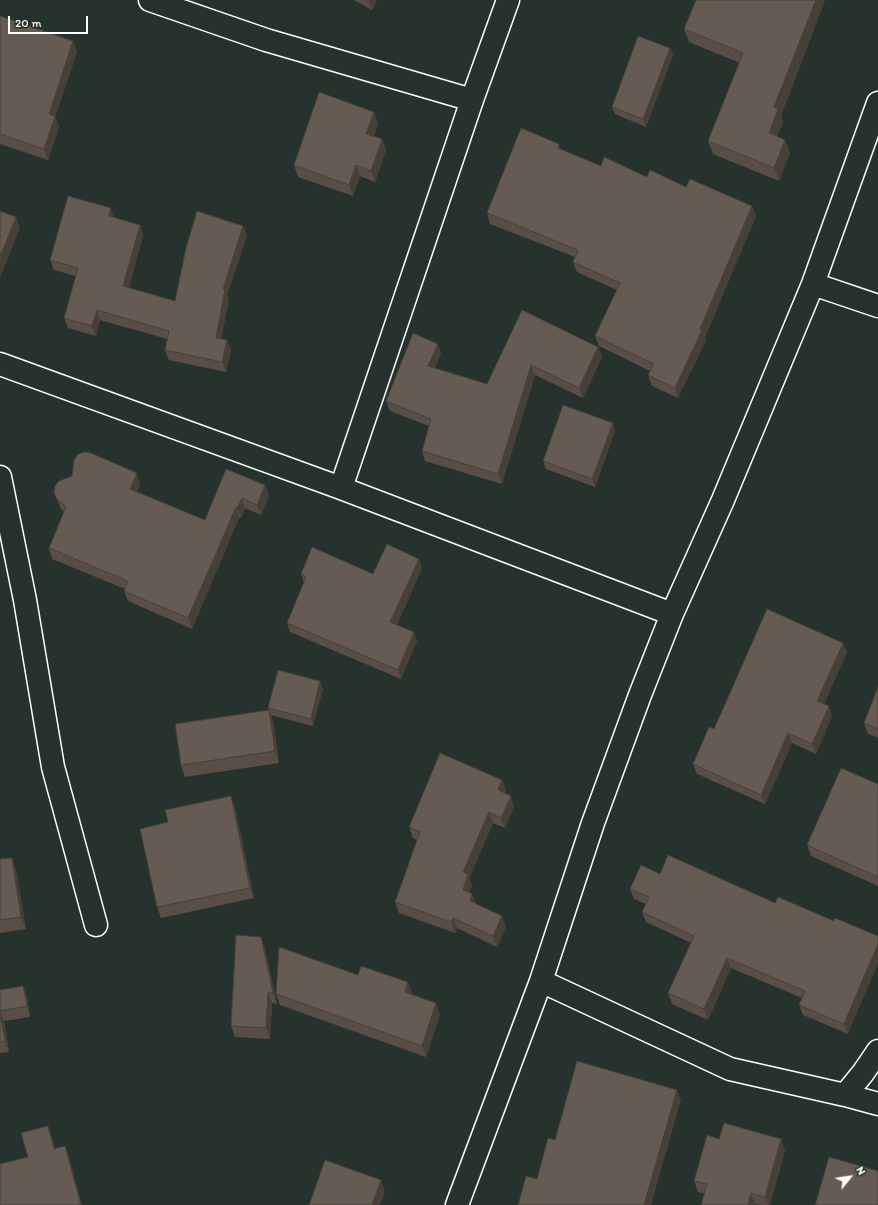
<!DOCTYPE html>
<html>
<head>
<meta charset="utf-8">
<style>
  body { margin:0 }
  #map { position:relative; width:878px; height:1205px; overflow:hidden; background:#26332d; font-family:Itim,sans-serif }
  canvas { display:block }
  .north { position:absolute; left:830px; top:1157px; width:40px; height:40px; -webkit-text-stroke:3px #26332d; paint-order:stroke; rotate:60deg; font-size:11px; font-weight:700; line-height:16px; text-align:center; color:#fff }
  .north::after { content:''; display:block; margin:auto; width:14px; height:18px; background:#fff; clip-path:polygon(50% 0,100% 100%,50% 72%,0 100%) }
  .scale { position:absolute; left:8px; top:16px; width:80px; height:18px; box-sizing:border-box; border:2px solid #fff; border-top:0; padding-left:5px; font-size:12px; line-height:14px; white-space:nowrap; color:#fff; -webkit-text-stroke:3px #26332d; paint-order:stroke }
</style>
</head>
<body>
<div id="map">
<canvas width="878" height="1205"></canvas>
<div class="north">N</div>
<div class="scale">20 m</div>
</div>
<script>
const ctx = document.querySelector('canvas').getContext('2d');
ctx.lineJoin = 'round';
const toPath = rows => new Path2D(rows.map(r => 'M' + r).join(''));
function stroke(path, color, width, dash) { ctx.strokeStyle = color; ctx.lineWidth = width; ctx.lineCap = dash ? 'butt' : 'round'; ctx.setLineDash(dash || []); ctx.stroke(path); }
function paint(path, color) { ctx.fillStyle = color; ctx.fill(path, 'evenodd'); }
const minor = toPath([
  [150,0,266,40,472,100],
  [508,0,472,100,341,488,672,614],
  [813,284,878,306],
  [0,364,341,488],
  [0,477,25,600,53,767,96,925],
  [541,981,730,1069,845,1095,863,1073,878,1051],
  [845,1095,878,1104],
  [457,1205,541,981,593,823,640,695,672,614,723,500,813,284,878,103]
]);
const wall = toPath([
  [354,0,377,0,372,10],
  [825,0,781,116,783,122,777,136,785,140,790,153,779,181,713,154,708,141,740,63,689,42,684,29],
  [0,16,77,52,55,117,59,127,48,160,0,144],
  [670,48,673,55,646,127,615,114,612,107],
  [378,123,374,136,382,139,386,150,375,182,360,176,353,196,298,177,294,165],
  [561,150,601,166,686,187,752,206,756,216,705,337,706,340,678,398,652,386,648,375,650,371,599,346,595,336,617,290,577,272,573,262,575,257,490,224,487,213],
  [114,218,140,225,143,235,129,288,175,301,243,226,247,236,227,295,229,299,221,339,227,340,231,350,226,372,169,360,165,350,167,339,100,320,96,336,68,328,64,318,76,276,54,270,50,260],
  [522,310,598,347,602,357,583,398,535,375,502,484,425,461,422,451,429,426,390,411,386,401,441,353,435,368,487,384],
  [615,431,595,487,546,469,543,461],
  [226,469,265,485,269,496,261,515,245,508,241,518,239,518,192,629,128,601,124,591,125,589,52,559,49,548,64,512,61,509,54,493,140,483,137,492,205,520],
  [419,559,422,568,397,625,417,641,401,679,290,632,287,623,304,583,301,574,373,574],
  [847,652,824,704,832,716,816,754,792,743,765,804,697,774,693,764,714,729],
  [878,687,878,738,868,734,864,723],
  [323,688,313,726,271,715,273,721,279,763,185,777,181,765,269,710,268,708],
  [502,780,506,790,505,793,514,806,505,828,493,823,469,878,472,885,469,892,472,894,476,904,506,927,497,947,457,928,455,933,399,913,395,902,417,840,413,838,409,827],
  [878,784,878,886,811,856,807,845],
  [235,807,254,898,161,918,157,907],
  [0,859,16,870,26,929,0,933],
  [660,874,775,903,834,921,848,1034,803,1015,799,1005,802,998,731,968,708,1020,672,1004,668,993,691,943,646,922,642,912,646,904,634,899,630,889],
  [265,948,277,1004,272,1003,270,1039,235,1037,231,1026],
  [358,975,412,993,412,995,440,1015,426,1057,280,1005,276,994],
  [23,986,27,997,30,1017,4,1021,9,1052,0,1053,0,990],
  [719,1139,785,1150,770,1205,760,1205,698,1192,694,1181]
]);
const shadedWall = toPath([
  [370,0,377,0,372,10,369,2],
  [816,0,825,0,781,116,783,122,773,146,769,133,774,107],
  [73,41,77,52,55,117,59,127,48,160,44,149,49,114],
  [670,48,673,55,646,127,643,119],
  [374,112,378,123,371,145,366,134],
  [382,139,386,150,375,182,371,171],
  [785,140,790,153,779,181,774,168],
  [559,144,563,154,558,148],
  [356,165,360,176,353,196,349,185],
  [752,206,756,216,705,337,706,340,678,398,675,388],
  [111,208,114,218,109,216],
  [16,217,20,228,0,278,0,257],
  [140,225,143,235,127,296,123,286],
  [243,226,247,236,227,295,229,299,219,348,216,338,223,289],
  [97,310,100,320,96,336,92,326],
  [227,340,231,350,226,372,222,362],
  [438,344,441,353,432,375,428,366],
  [598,347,602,357,583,398,579,388],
  [531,365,535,375,502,484,498,474],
  [613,423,615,431,595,487,592,479],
  [137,473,140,483,134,499,130,489],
  [265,485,269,496,261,515,257,505],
  [242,498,245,508,241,518,237,508],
  [236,507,239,518,192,629,188,618],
  [419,559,422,568,394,631,390,622],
  [414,632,417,641,401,679,398,670],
  [843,643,847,652,821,711,817,701],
  [320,681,323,688,313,726,311,719],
  [829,706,832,716,816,754,812,744],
  [269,710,273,721,279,763,275,751],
  [788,733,792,743,765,804,761,795],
  [502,780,506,790,502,801,498,790],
  [231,796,235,807,254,898,250,888],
  [511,796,514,806,505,828,501,818],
  [489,812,493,823,469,878,472,885,467,901,463,890,463,872],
  [12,858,16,870,26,929,21,917],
  [472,894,476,904,470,901],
  [502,916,506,927,497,947,493,936],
  [453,918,457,928,455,933,451,922],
  [261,937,265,948,277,1004,273,993],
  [878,944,878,963,848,1034,844,1024],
  [727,958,731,968,708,1020,704,1009],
  [408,982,412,993,409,1003,405,992],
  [23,986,27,997,30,1017,27,1006],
  [268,992,272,1003,270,1039,266,1028],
  [436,1003,440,1015,426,1057,422,1046],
  [0,1012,4,1021,9,1052,5,1041],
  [677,1090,681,1100,651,1205,644,1205],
  [48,1126,52,1136,58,1159,54,1149],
  [781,1139,785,1150,770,1205,768,1205,765,1197],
  [65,1146,69,1156,82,1205,81,1205],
  [381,1180,385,1192,380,1205,372,1205],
  [751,1193,755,1204,755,1205,748,1205]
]);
const building = toPath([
  [365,0,370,0,369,2,365,0],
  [696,0,816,0,774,107,778,109,769,133,785,140,774,168,708,141,743,53,684,29,696,0],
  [0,16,73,41,49,114,55,116,44,149,0,134,0,16],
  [638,36,670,48,643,119,612,107,638,36],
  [319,92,374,112,366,134,382,139,371,171,356,165,349,185,294,165,319,92],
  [521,128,559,144,558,148,601,166,604,157,647,177,650,170,686,187,690,179,752,206,700,329,702,330,675,388,648,375,654,364,595,336,620,283,573,262,578,250,487,213,521,128],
  [68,196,111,208,109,216,140,225,123,286,175,301,186,248,197,211,243,226,223,289,225,289,216,338,227,340,222,362,165,350,169,331,97,310,92,326,64,318,78,268,50,260,68,196],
  [0,211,16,217,0,257,0,211],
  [522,310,598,347,579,388,531,365,498,474,422,451,431,419,386,401,413,333,438,344,428,366,487,384,522,310],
  [563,405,613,423,592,479,543,461,563,405],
  [85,452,91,453,137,473,130,489,205,520,226,469,265,485,257,505,242,498,237,508,236,507,188,618,124,591,128,581,49,548,66,507,57,499,54,493,55,486,59,481,72,476,74,460,78,454,85,452],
  [387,544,419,559,390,622,414,632,398,670,287,623,306,577,301,574,312,547,373,574,387,544],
  [767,609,843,643,817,701,829,706,812,744,788,733,761,795,693,764,709,727,714,729,767,609],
  [278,670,320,681,311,719,268,708,278,670],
  [878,687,878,729,864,723,878,687],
  [269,710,275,751,181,765,175,724,269,710],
  [440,753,502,780,498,790,511,796,501,818,489,812,463,872,468,874,463,890,472,894,470,901,502,916,493,936,453,918,451,922,395,902,420,832,409,827,440,753],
  [841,768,878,784,878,877,807,845,841,768],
  [231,796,250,888,157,907,140,829,168,822,165,810,231,796],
  [668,855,775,903,778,897,834,921,835,918,878,936,878,944,844,1024,799,1005,805,991,727,958,704,1009,668,993,694,936,642,912,649,897,630,889,641,865,660,874,668,855],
  [12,858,21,917,0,920,0,859,12,858],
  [236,935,261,937,273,993,268,992,266,1028,231,1026,236,935],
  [279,947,358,975,361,966,408,982,405,992,436,1003,422,1046,276,994,279,947],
  [23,986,27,1006,0,1011,0,990,23,986],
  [0,1012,5,1041,0,1042,0,1012],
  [577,1061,677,1090,644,1205,518,1205,526,1176,537,1179,548,1138,555,1140,577,1061],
  [724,1123,781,1139,765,1197,751,1193,748,1205,701,1205,707,1184,694,1181,707,1135,719,1139,724,1123],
  [48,1126,54,1149,65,1146,81,1205,0,1205,0,1164,28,1157,21,1133,48,1126],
  [829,1157,878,1171,878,1205,815,1205,829,1157],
  [325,1160,381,1180,372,1205,309,1205,325,1160]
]);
stroke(minor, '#fff', 25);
stroke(minor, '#26332d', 22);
paint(wall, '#584e47');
paint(shadedWall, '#474039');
paint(building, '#665b52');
stroke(building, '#474039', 1);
</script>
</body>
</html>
